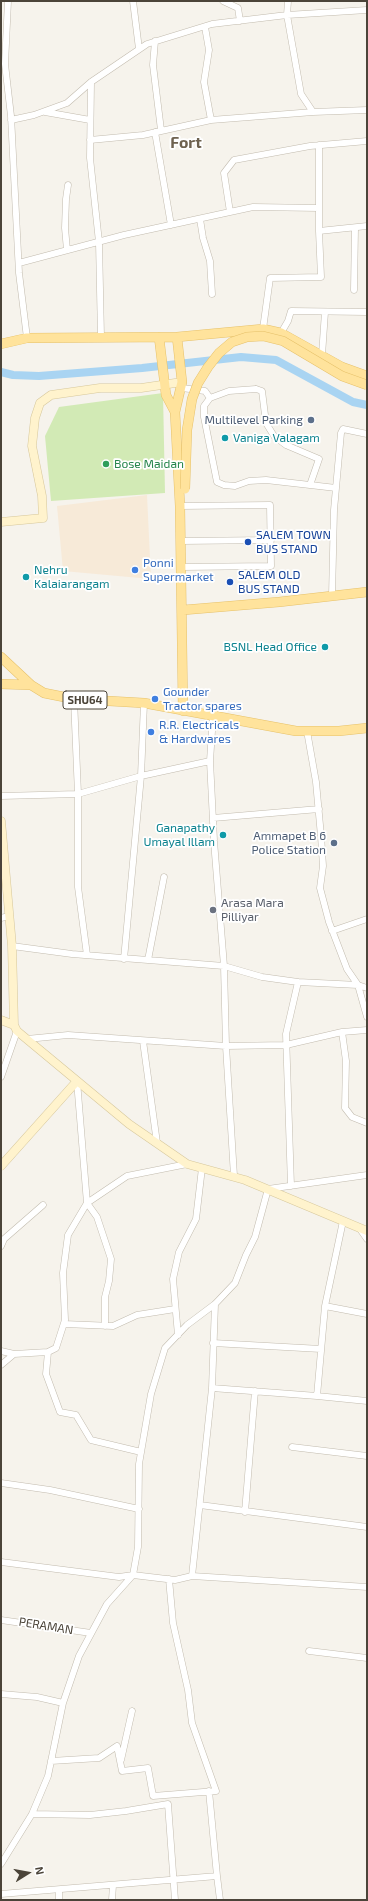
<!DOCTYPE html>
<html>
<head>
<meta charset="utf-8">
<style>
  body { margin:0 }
  #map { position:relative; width:368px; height:1901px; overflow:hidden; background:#f6f3ec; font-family:"Exo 2",sans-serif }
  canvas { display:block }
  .frame { position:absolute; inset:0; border:2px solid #4b4439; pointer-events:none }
  .north { position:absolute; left:8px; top:1853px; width:40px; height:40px; -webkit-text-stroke:3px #fff; paint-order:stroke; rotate:79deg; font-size:11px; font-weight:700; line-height:16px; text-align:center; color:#4b4439 }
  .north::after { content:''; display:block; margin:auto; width:14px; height:18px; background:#4b4439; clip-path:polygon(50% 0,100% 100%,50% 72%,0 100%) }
</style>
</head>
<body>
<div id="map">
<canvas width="368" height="1901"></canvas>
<div class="frame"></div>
<div class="north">N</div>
</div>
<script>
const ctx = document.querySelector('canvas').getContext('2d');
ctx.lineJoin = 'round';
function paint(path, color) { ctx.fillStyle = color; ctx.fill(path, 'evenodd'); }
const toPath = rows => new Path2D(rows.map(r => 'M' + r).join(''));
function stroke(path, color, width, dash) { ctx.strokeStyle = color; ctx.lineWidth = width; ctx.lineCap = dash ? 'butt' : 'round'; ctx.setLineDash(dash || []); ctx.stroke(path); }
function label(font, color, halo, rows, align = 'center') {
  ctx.font = font + ' "Exo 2",sans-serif'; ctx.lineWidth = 3.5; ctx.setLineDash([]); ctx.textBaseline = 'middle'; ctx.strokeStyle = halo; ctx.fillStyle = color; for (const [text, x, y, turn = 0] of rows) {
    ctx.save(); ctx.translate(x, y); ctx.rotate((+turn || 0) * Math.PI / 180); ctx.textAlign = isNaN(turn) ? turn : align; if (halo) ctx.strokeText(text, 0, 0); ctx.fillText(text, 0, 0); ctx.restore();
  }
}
const commercial = toPath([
  [147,495,151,579,63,571,57,506]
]);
const green = toPath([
  [163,393,165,493,51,501,45,436,59,407]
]);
const canal = toPath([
  [1,372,13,375,39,376,142,368,241,357,276,360,353,402,367,405]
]);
const street = toPath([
  [8,1,5,64,11,116,19,273,27,338],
  [133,1,139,49],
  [223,1,238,8,240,21],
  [288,1,287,15,301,94,313,112,367,110],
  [205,27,209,50,204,82,211,120],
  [155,41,153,65,161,130],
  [91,82,90,158,99,242,101,337],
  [45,112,90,120],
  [11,120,34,115,67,103,91,82,147,44,212,24,287,15,367,10],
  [155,132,171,225],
  [90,140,143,135,211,120,313,112],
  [319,145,319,208],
  [230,212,224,173,234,160,310,146,367,141],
  [200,219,203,238,210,261,212,294],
  [67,250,65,228,66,199,68,185],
  [19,263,124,235,253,207,319,208,319,231,367,226],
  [354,290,355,228],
  [263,329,270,278,321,277,319,231],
  [281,333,288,321,291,311,367,312],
  [322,355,325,312],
  [182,388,205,391,210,398],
  [256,389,262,391,266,423,274,436,286,445,319,459,310,485,266,480,249,481,235,486,224,485,217,482,204,417,204,406,210,398,229,391,256,389],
  [310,485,336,488],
  [180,506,270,505,271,566,182,567],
  [181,541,271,540],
  [332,596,334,510,341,433,343,429,367,434],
  [74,699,78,794,78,887,87,955],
  [213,716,210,761,214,841,224,966,226,1046,234,1176],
  [307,731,316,782,321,836,323,866,320,888,329,922,347,969,358,985,367,1017],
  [1,796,78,794,141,776,210,761],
  [213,818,319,809],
  [1,918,9,916],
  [332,931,367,919],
  [12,946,72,954,224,966,262,977,298,982,358,985,367,988],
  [124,959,141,776,144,703],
  [148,960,164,877],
  [342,1032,346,1061,345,1108,352,1117,367,1123],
  [27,1039,68,1035,226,1046,286,1045,342,1032,367,1030],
  [143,1041,157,1143],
  [1,1077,17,1031],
  [77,1081,87,1203,127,1176,187,1164],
  [367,1175,268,1189,255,1237,246,1255,235,1283,215,1304,187,1325,165,1348,151,1394,139,1464,138,1547,133,1575,175,1580,192,1576,367,1587],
  [291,1186,286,1034,298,982],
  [343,1221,325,1306,367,1314],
  [360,1229,367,1239],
  [1,1246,4,1239,43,1205],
  [64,1324,113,1326,137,1315,175,1309],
  [105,1326,105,1297,109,1281,111,1259,97,1217,87,1203,68,1235,63,1273,65,1320,56,1348,48,1352,46,1374,60,1412,76,1415,91,1440,141,1452],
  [178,1335,173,1279,179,1252,196,1219,202,1168],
  [213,1343,321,1349],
  [1,1351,14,1354],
  [1,1365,14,1354,48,1352],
  [212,1388,215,1304],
  [317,1396,367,1401],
  [292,1447,367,1456],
  [1,1483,50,1490,139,1509],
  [200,1505,367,1527],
  [245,1512,255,1391],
  [1,1562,119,1577,133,1575,107,1604,79,1656,63,1703,48,1776,32,1814,1,1864],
  [192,1576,212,1388,317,1396,325,1306],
  [1,1620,91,1633],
  [309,1651,367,1658],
  [1,1694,37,1697,63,1703],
  [121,1760,132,1711],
  [51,1761,99,1758,117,1746,122,1771,148,1768,153,1796,216,1791,192,1723,188,1690,173,1623,169,1579],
  [32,1814,90,1815,126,1811,168,1804,175,1900],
  [217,1876,220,1900],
  [59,1890,59,1900],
  [1,1894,217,1876,209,1791],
  [112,1900,113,1885]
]);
const secondary = toPath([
  [1,522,43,518,42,496,32,446,35,418,40,403,51,395,100,388,141,388,182,382],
  [1,821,12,946,14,1025,17,1031,129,1124,187,1164,245,1180,367,1231],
  [1,1020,14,1025],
  [1,1166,77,1081]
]);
const primary = toPath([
  [159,337,166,395,175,412],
  [177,337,182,382,175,412,180,506,183,711],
  [1,344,27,338,177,337,263,329,281,333,342,367,367,376],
  [183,610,279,602,367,592],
  [1,657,31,685,44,693,74,699,144,703,296,731,339,731,367,728],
  [1,684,31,685]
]);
const primaryBridge = toPath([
  [185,489,187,430,192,399,198,383,208,367,219,353,232,342,247,337,263,336,283,341,342,376,367,385]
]);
const markers = [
  [311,420,4,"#5c6f8a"],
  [225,438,4,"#0f9aa8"],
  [106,464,4,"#2e9e5b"],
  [248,542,4,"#1a4fb4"],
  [135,570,4,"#3f7fe0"],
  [26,577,4,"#0f9aa8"],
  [230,582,4,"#1a4fb4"],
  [325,647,4,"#0f9aa8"],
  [155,699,4,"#3f7fe0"],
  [151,732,4,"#3f7fe0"],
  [223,835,4,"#0f9aa8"],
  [334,843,4,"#5c6f8a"],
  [213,910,4,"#6b7280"]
];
const shields = [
  [85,700,44]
];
const shieldNames = [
  ["SHU64",85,700]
];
const serviceNames = [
  ["Multilevel Parking",303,420],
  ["Ammapet B 6",326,836],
  ["Police Station",326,850]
];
const cultureNames = [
  ["Vaniga Valagam",233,438],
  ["Nehru",34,570],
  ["Kalaiarangam",34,584],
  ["BSNL Head Office",317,647,"right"],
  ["Ganapathy",215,828,"right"],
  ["Umayal Illam",215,842,"right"]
];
const leisureNames = [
  ["Bose Maidan",114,464]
];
const transitNames = [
  ["SALEM TOWN",256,535],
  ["BUS STAND",256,549],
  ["SALEM OLD",238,575],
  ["BUS STAND",238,589]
];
const shopNames = [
  ["Ponni",143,563],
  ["Supermarket",143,577],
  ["Gounder",163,692],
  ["Tractor spares",163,706],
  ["R.R. Electricals",159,725],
  ["& Hardwares",159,739]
];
const worshipNames = [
  ["Arasa Mara",221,903],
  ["Pilliyar",221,917]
];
const streetNames = [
  ["PERAMAN",46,1626,9]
];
const districtNames = [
  ["Fort",186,143]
];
paint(commercial, '#f7ead8');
paint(green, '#d2eab5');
stroke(canal, '#a9d4f2', 8);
stroke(street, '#c2bbae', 7);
stroke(secondary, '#d6c79b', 9);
stroke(primary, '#e6c16a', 10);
stroke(street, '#fff', 6);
stroke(secondary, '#fff3cd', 8);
stroke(primary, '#ffe39c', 9);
stroke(primaryBridge, '#e6c16a', 10, []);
stroke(primaryBridge, '#ffe39c', 9);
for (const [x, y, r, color] of markers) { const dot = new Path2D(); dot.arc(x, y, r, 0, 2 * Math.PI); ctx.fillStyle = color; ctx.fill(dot); stroke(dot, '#fff', 1.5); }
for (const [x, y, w] of shields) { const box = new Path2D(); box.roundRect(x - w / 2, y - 9, w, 18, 3); ctx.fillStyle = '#fff'; ctx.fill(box); stroke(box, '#4b4439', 1); }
label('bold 11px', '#4b4439', null, shieldNames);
label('12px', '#4e5e75', '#fff', serviceNames, 'right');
label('12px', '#0d838f', '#fff', cultureNames, 'left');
label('12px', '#27864d', '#fff', leisureNames, 'left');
label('12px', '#164399', '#fff', transitNames, 'left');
label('12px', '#366cbe', '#fff', shopNames, 'left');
label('12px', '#5b616d', '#fff', worshipNames, 'left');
label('12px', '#4b4439', '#fff', streetNames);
label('bold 16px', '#6e6250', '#fff', districtNames);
</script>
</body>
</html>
